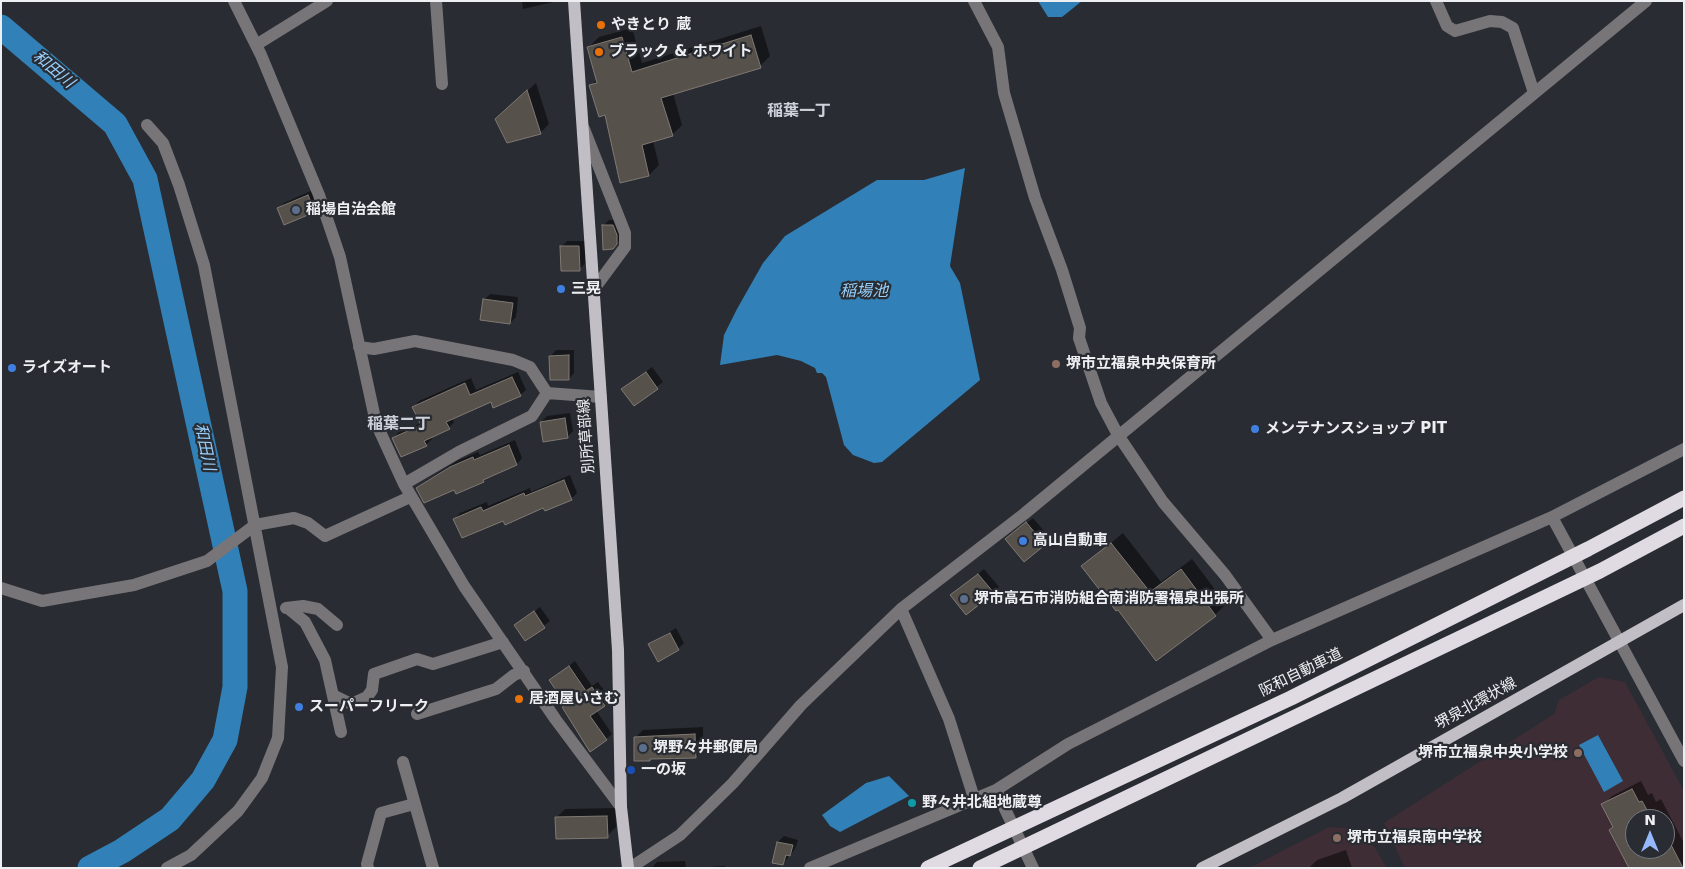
<!DOCTYPE html>
<html>
<head>
<meta charset="utf-8">
<style>
  body { margin:0 }
  #map { position:relative; width:1685px; height:869px; overflow:hidden; background:#292c32; font-family:"DejaVu Sans",sans-serif }
  canvas { display:block }
  .frame { position:absolute; inset:0; border:2px solid #edeff3; pointer-events:none }
  .north { position:absolute; left:1625px; top:809px; width:50px; height:50px; box-sizing:border-box; background:#292c32; border:1px solid #777a7f; border-radius:50%; rotate:0deg; font-size:14px; font-weight:700; line-height:20px; text-align:center; color:#edeff3 }
  .north::after { content:''; display:block; margin:auto; width:18px; height:22px; background:#94b7fd; clip-path:polygon(50% 0,100% 100%,50% 72%,0 100%) }
</style>
</head>
<body>
<div id="map">
<canvas width="1685" height="869"></canvas>
<div class="frame"></div>
<div class="north">N</div>
</div>
<script>
const ctx = document.querySelector('canvas').getContext('2d');
ctx.lineJoin = 'round';
function paint(path, color) { ctx.fillStyle = color; ctx.fill(path, 'evenodd'); }
const toPath = rows => new Path2D(rows.map(r => 'M' + r).join(''));
function stroke(path, color, width, dash) { ctx.strokeStyle = color; ctx.lineWidth = width; ctx.lineCap = dash ? 'butt' : 'round'; ctx.setLineDash(dash || []); ctx.stroke(path); }
function label(font, color, halo, rows, align = 'center') {
  ctx.font = font + ' "DejaVu Sans","Noto Sans JP",sans-serif'; ctx.lineWidth = 4.5; ctx.setLineDash([]); ctx.textBaseline = 'middle'; ctx.strokeStyle = halo; ctx.fillStyle = color; for (const [text, x, y, turn = 0] of rows) {
    ctx.save(); ctx.translate(x, y); ctx.rotate((+turn || 0) * Math.PI / 180); ctx.textAlign = isNaN(turn) ? turn : align; if (halo) ctx.strokeText(text, 0, 0); ctx.fillText(text, 0, 0); ctx.restore();
  }
}
const education = toPath([
  [1599,677,1625,682,1684,791,1684,868,1405,868,1384,823,1554,714,1559,700],
  [1635,819,1665,819,1665,849,1635,849],
  [1329,827,1359,829,1375,848,1387,868,1249,868]
]);
const water = toPath([
  [1038,1,1082,1,1062,17,1048,17],
  [965,168,950,266,960,283,980,380,882,462,874,463,853,455,844,445,826,377,822,373,817,373,815,368,801,361,777,355,720,365,724,335,737,309,763,263,785,236,877,180,924,180],
  [1598,735,1623,781,1604,792,1579,745],
  [889,776,909,796,840,832,830,826,822,815,866,783]
]);
const shadow = toPath([
  [522,1,558,1,523,9],
  [761,26,770,56,760,66,673,93,682,125,672,135,653,141,659,165,649,175,606,114,591,86,597,79,589,47,599,37,632,28,642,63],
  [536,83,549,124,540,133,506,110],
  [313,190,320,205,314,211,279,208,284,203],
  [609,220,619,220,622,237,613,248,603,226],
  [567,241,585,241,585,264,579,269,561,247],
  [490,294,518,297,516,317,510,323,484,300],
  [556,350,574,350,574,373,569,379,551,356],
  [652,367,663,382,634,404,623,389],
  [518,372,526,390,520,395,491,401,452,418,454,422,449,428,430,436,432,439,426,445,393,438,399,432,421,423,414,407,419,401,471,378,476,390],
  [570,413,573,431,567,437,541,422,547,416],
  [515,440,522,458,517,464,457,492,455,488,425,501,417,487,457,461,478,452,480,455],
  [570,475,577,493,572,498,545,510,544,506,504,519,455,519,460,513,487,502,488,506,530,488,531,492],
  [1033,518,1050,538,1024,560,1012,534],
  [1123,533,1161,582,1192,559,1226,604,1215,615,1157,659,1119,608,1083,566],
  [984,569,999,587,993,592,958,590],
  [540,607,550,621,526,639,516,625],
  [676,628,684,643,678,649,650,644],
  [575,661,592,686,598,682,610,699,596,710,612,734,606,739,551,680],
  [703,727,703,749,695,757,651,757,635,738,643,730],
  [1641,781,1648,795,1652,793,1656,802,1661,799,1684,843,1684,868,1630,868,1614,826,1603,805,1612,796],
  [1635,819,1665,819,1665,849,1635,849],
  [615,808,616,827,607,836,556,818,565,809],
  [784,836,798,840,795,849,783,864,773,862,778,842],
  [1346,850,1352,868,1309,868,1317,860],
  [685,861,686,868,652,868,657,862],
  [725,866,725,868,691,868]
]);
const river = toPath([
  [1,27,115,124,145,179,235,591,235,687,225,740,203,780,170,819,122,851,90,868]
]);
const building = toPath([
  [751,35,761,68,661,98,673,136,642,145,649,176,620,183,605,115,599,117,589,85,597,83,587,47,622,37,632,72,751,35],
  [527,90,541,134,507,143,495,119,527,90],
  [308,195,315,212,284,225,277,208,308,195],
  [602,225,613,225,617,235,617,244,613,249,603,250,602,225],
  [560,246,579,246,580,271,561,271,560,246],
  [483,299,513,303,510,324,480,320,483,299],
  [569,355,569,380,550,380,549,356,569,355],
  [646,372,658,389,634,406,621,389,646,372],
  [512,377,521,396,493,408,491,402,446,422,450,429,424,441,427,446,401,457,392,438,421,425,412,407,465,383,470,395,512,377],
  [565,418,568,438,543,442,540,422,565,418],
  [509,445,517,465,483,480,484,482,456,494,454,490,424,503,416,488,450,467,473,457,474,460,509,445],
  [564,480,572,500,545,511,543,508,505,525,503,521,462,538,453,519,481,507,483,511,524,493,525,496,564,480],
  [1026,522,1045,545,1024,562,1005,539,1026,522],
  [1111,543,1150,592,1181,569,1216,616,1156,661,1118,610,1116,611,1081,566,1111,543],
  [978,574,994,593,966,615,950,595,978,574],
  [534,611,545,628,525,641,514,625,534,611],
  [670,633,679,650,658,662,648,644,670,633],
  [569,666,586,691,592,687,605,706,590,716,607,740,590,752,562,707,566,705,549,680,569,666],
  [695,734,696,758,650,759,650,761,634,761,634,737,695,734],
  [1632,789,1639,802,1642,801,1652,819,1635,819,1635,849,1665,849,1665,833,1683,868,1629,868,1609,830,1613,827,1601,804,1632,789],
  [607,816,608,838,556,839,555,817,607,816],
  [777,842,793,845,790,856,786,855,783,865,772,863,777,842]
]);
const minor = toPath([
  [234,1,261,55,319,195,340,257,376,423,404,484,464,586,556,720,621,807],
  [436,1,442,84],
  [974,1,998,47,1004,93,1035,198,1062,270,1080,328,1079,338,1101,403,1118,435,1163,502,1225,575,1272,640],
  [1436,1,1447,26,1455,31,1490,21,1502,22,1513,28,1534,93],
  [256,45,327,1],
  [147,125,163,143,179,185,204,265,282,667,278,738,262,778,238,811,191,855,167,868],
  [584,129,625,233,625,247,594,289],
  [359,347,374,349,415,341,513,360,530,367,547,393,601,397],
  [404,484,459,452,532,416,547,393],
  [1552,517,1684,761],
  [1,588,42,601,134,585,207,561,255,525,294,518,308,523,325,536,410,497],
  [286,608,303,606,318,609,337,625],
  [288,608,305,622,325,660,341,732],
  [901,609,949,719,974,798],
  [333,695,349,703,356,702,367,697,372,690,374,674,417,659,433,664,503,642],
  [417,714,496,689,514,675,524,671],
  [403,762,433,868],
  [996,790,1033,868],
  [368,868,367,864,381,813,414,804],
  [630,868,680,835,733,783,801,705,901,609,1024,514,1646,1],
  [810,868,996,790,1068,744,1272,640,1552,517,1684,449]
]);
const major = toPath([
  [574,1,618,650,621,807,628,868],
  [1202,868,1342,798,1684,605]
]);
const highway = toPath([
  [928,868,1291,698,1588,549,1684,498],
  [980,868,1600,571,1684,526]
]);
const markers = [
  [601,25,5,"#e8710a"],
  [599,52,5,"#e8710a"],
  [296,210,5,"#5c6f8a"],
  [561,289,5,"#3f7fe0"],
  [1056,364,5,"#8d6e63"],
  [12,368,5,"#3f7fe0"],
  [1255,429,5,"#3f7fe0"],
  [1023,541,5,"#3f7fe0"],
  [964,599,5,"#5c6f8a"],
  [519,699,5,"#e8710a"],
  [299,707,5,"#3f7fe0"],
  [643,748,5,"#5c6f8a"],
  [1578,753,5,"#8d6e63"],
  [631,770,5,"#1a4fb4"],
  [912,803,5,"#0f9aa8"],
  [1337,838,5,"#8d6e63"]
];
const poiNames = [
  ["やきとり 蔵",611,25],
  ["ブラック & ホワイト",609,52],
  ["稲場自治会館",306,210],
  ["三晃",571,289],
  ["堺市立福泉中央保育所",1066,364],
  ["ライズオート",22,368],
  ["メンテナンスショップ PIT",1265,429],
  ["高山自動車",1033,541],
  ["堺市高石市消防組合南消防署福泉出張所",974,599],
  ["居酒屋いさむ",529,699],
  ["スーパーフリーク",309,707],
  ["堺野々井郵便局",653,748],
  ["堺市立福泉中央小学校",1568,753,"right"],
  ["一の坂",641,770],
  ["野々井北組地蔵尊",922,803],
  ["堺市立福泉南中学校",1347,838]
];
const streetNames = [
  ["別所草部線",587,436,-94],
  ["阪和自動車道",1301,673,-26],
  ["堺泉北環状線",1476,704,-29]
];
const waterNames = [
  ["和田川",53,70,40],
  ["稲場池",864,292],
  ["和田川",204,447,78]
];
const neighbourhoodNames = [
  ["稲葉一丁",799,112],
  ["稲葉二丁",399,425]
];
paint(education, '#3f2d36');
paint(water, '#3180b7');
paint(shadow, '#0007');
stroke(river, '#3180b7', 25);
paint(building, '#57514c');
stroke(building, '#807974', 1);
stroke(minor, '#777578', 12);
stroke(major, '#c2bec5', 12);
stroke(highway, '#e0dbe3', 15);
for (const [x, y, r, color] of markers) { const dot = new Path2D(); dot.arc(x, y, r, 0, 2 * Math.PI); ctx.fillStyle = color; ctx.fill(dot); stroke(dot, '#292c32', 2); }
label('bold 15px', '#edeff3', '#292c32', poiNames, 'left');
label('15px', '#edeff3', '#292c32', streetNames);
label('italic 16px', '#98d0fd', '#292c32', waterNames);
label('bold 16px', '#ced1d9', '#292c32', neighbourhoodNames);
</script>
</body>
</html>
